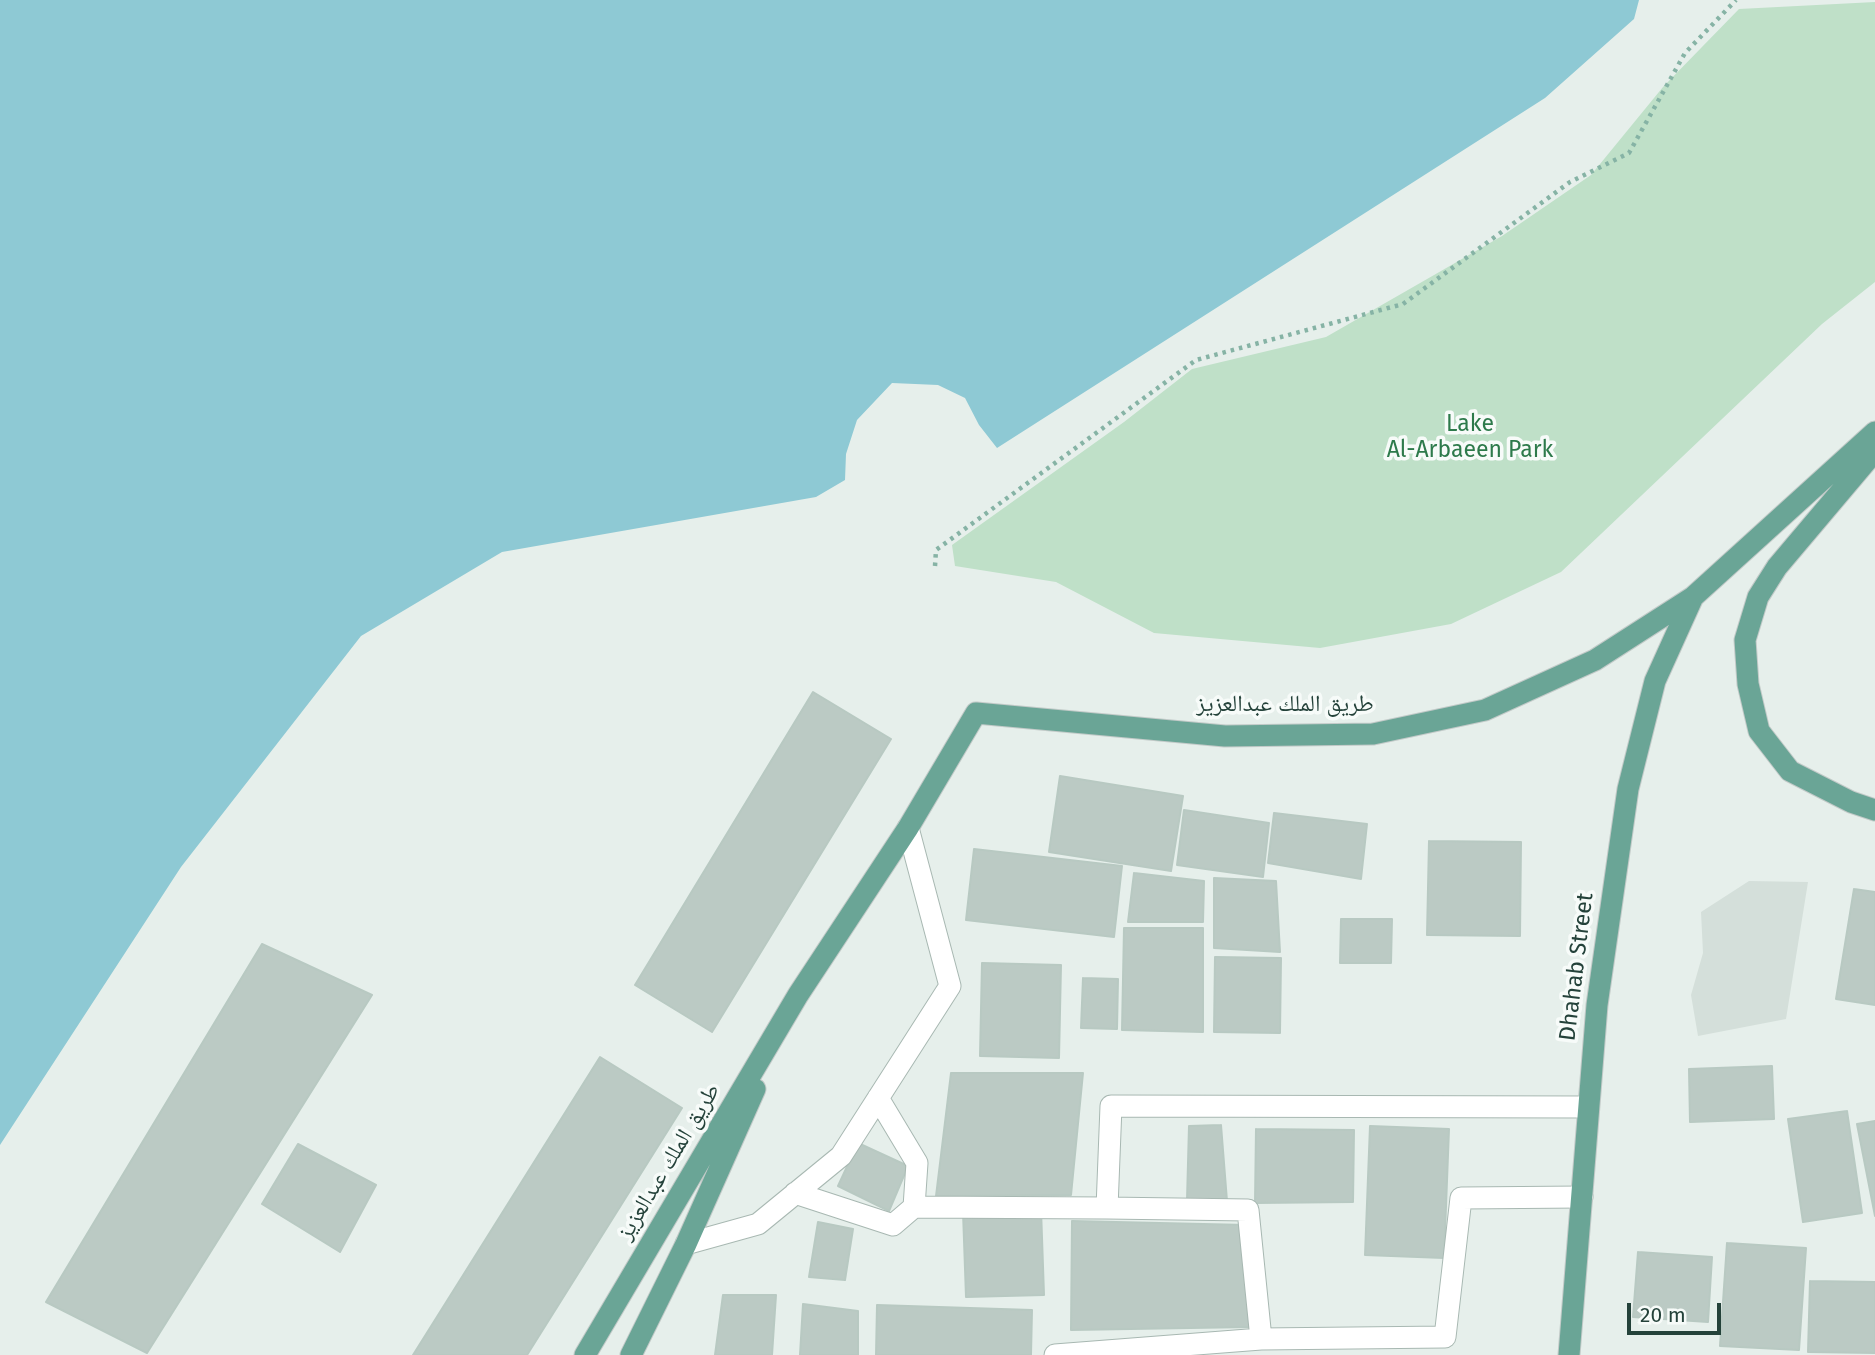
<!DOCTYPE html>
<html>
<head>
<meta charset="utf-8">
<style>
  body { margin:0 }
  #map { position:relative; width:1875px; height:1355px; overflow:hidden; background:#e6efeb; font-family:"Fira Sans",sans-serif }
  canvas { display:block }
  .scale { position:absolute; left:1627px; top:1303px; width:94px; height:32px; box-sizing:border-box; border:4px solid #24423a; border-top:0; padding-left:9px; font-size:21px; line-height:24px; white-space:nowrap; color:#24423a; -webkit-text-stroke:5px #f7fbf9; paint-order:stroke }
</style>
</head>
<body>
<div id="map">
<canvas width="1875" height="1355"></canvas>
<div class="scale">20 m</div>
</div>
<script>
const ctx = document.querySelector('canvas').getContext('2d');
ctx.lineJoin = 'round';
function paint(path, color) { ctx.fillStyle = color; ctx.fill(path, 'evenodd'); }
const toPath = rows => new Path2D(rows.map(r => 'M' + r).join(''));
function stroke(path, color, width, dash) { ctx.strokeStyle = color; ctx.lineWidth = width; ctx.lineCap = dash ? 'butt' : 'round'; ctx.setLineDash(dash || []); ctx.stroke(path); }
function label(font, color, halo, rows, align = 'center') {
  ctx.font = font + ' "Fira Sans","Noto Naskh Arabic",sans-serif'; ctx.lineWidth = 7; ctx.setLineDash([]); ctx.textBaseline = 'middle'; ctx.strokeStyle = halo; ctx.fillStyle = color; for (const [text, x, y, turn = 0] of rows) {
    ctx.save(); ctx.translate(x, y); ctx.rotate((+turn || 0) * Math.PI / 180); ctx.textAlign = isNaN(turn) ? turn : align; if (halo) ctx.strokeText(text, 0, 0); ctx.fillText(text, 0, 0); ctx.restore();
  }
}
const built = toPath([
  [1749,881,1808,882,1786,1019,1698,1036,1691,995,1703,953,1701,912]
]);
const green = toPath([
  [1875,2,1875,282,1822,324,1561,572,1451,624,1320,648,1154,633,1056,582,955,566,952,545,1124,422,1192,369,1326,337,1502,236,1591,175,1663,87,1739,9]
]);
const water = toPath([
  [0,0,1639,0,1634,19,1545,98,997,448,979,425,965,398,938,385,892,383,857,420,846,454,845,480,816,497,502,552,361,636,181,867,0,1145]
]);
const building = toPath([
  [813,692,891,739,712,1032,635,985,813,692],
  [1060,776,1183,796,1171,871,1049,852,1060,776],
  [1184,810,1269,823,1263,877,1177,865,1184,810],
  [1274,813,1367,824,1361,879,1268,863,1274,813],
  [1429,841,1521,842,1520,936,1427,935,1429,841],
  [974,849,1122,866,1114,937,966,920,974,849],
  [1134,873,1204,881,1203,922,1128,922,1134,873],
  [1214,878,1276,881,1280,952,1214,948,1214,878],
  [1854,889,1875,892,1875,1005,1836,999,1854,889],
  [1341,919,1392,919,1391,963,1340,963,1341,919],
  [1124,928,1203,928,1203,1032,1122,1030,1124,928],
  [262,944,372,995,147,1353,46,1302,262,944],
  [1215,957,1281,958,1280,1033,1214,1032,1215,957],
  [982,963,1061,965,1059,1058,980,1056,982,963],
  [1083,978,1118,979,1117,1029,1081,1028,1083,978],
  [600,1057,682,1108,527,1355,413,1355,600,1057],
  [1772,1066,1774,1119,1690,1122,1689,1069,1772,1066],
  [951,1073,1083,1073,1071,1195,936,1196,951,1073],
  [1847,1111,1862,1213,1803,1222,1788,1119,1847,1111],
  [1875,1121,1875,1216,1857,1124,1875,1121],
  [1221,1125,1227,1201,1187,1200,1189,1126,1221,1125],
  [1370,1126,1449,1129,1444,1258,1365,1255,1370,1126],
  [1256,1129,1354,1130,1353,1202,1255,1203,1256,1129],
  [858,1143,908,1166,889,1211,838,1186,858,1143],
  [298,1144,376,1185,340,1252,262,1204,298,1144],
  [1041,1209,1044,1295,966,1297,963,1212,1041,1209],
  [1072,1221,1247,1225,1250,1327,1071,1330,1072,1221],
  [818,1222,853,1229,845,1280,809,1277,818,1222],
  [1727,1243,1806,1248,1799,1350,1720,1346,1727,1243],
  [1638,1252,1712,1257,1708,1322,1633,1317,1638,1252],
  [1810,1281,1875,1282,1875,1353,1808,1352,1810,1281],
  [723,1295,776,1295,772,1355,715,1355,723,1295],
  [803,1304,858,1311,858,1355,800,1355,803,1304],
  [877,1305,1032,1310,1031,1355,876,1355,877,1305]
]);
const path = toPath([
  [935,566,936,550,1196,360,1403,304,1570,182,1629,153,1685,53,1736,0]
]);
const minor = toPath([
  [878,1098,917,1163,914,1207,1107,1208],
  [795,1193,893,1225,914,1207],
  [1582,1197,1461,1198,1445,1337,1261,1339,1248,1210,1107,1208,1111,1106,1587,1107],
  [686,1244,758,1224,841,1156,950,986,908,828],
  [1055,1355,1261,1339]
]);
const major = toPath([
  [1875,451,1777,567,1758,597,1745,640,1748,684,1759,731,1790,771,1851,802,1875,810],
  [585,1355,798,995,908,828,976,713,1225,736,1373,734,1485,710,1595,660,1693,597,1875,432],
  [631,1355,686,1244,755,1089],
  [1569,1355,1597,1005,1628,789,1655,681,1693,597]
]);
const parkNames = [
  ["Lake",1470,425],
  ["Al-Arbaeen Park",1470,451]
];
const streetNames = [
  ["طريق الملك عبدالعزيز",1285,705],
  ["Dhahab Street",1577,967,-83],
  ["طريق الملك عبدالعزيز",669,1162,-59]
];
paint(built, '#d4dfda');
paint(green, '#bfe0c8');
paint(water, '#8ec9d4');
paint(building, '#bbcac4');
stroke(building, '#b8c9c2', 2);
stroke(minor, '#a8b8b2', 23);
stroke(major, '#c2cac8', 23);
stroke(path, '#86b3a5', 4.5, [3.5, 5]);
stroke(minor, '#fff', 21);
stroke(major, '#6aa596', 21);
label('23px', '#2d7a4b', '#f7fbf9', parkNames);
label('23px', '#24423a', '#f7fbf9', streetNames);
</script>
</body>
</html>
